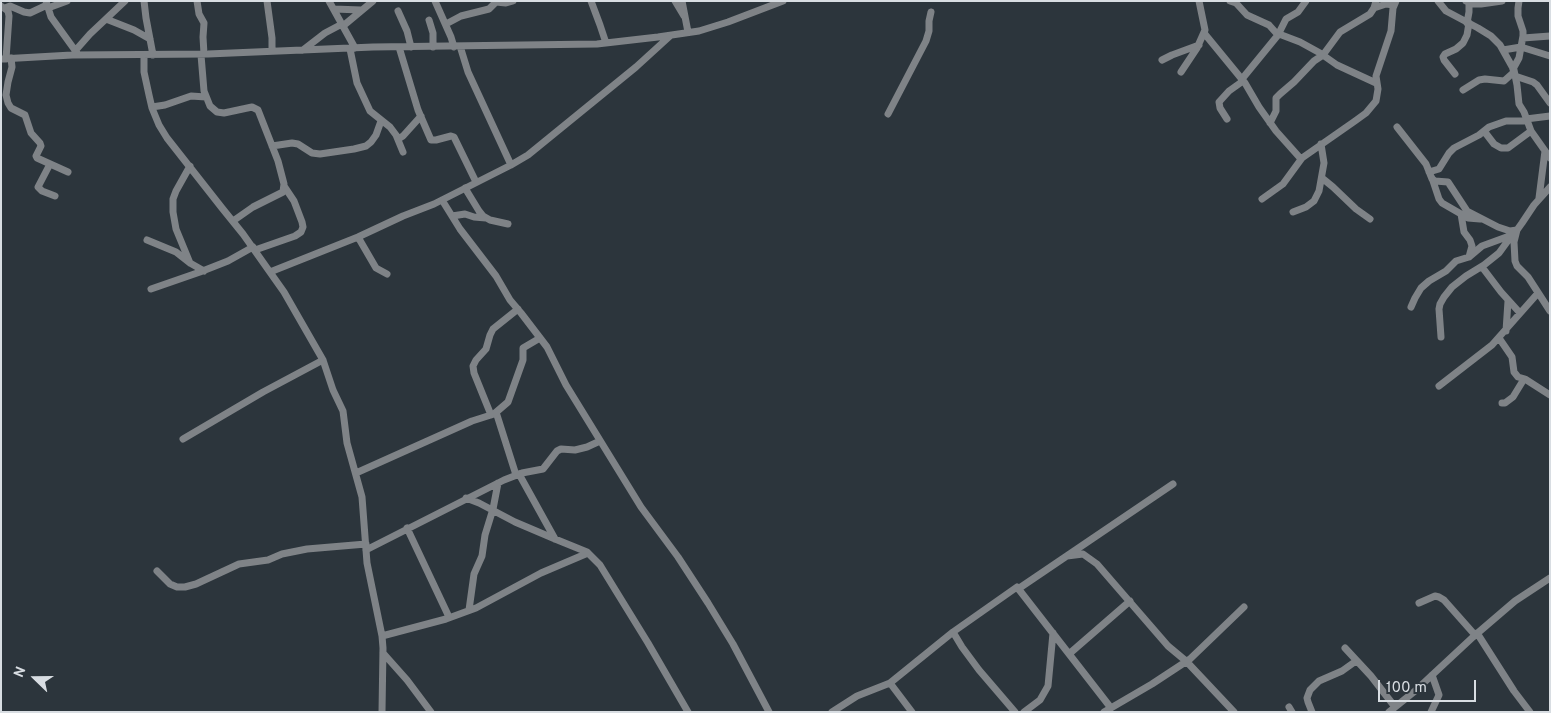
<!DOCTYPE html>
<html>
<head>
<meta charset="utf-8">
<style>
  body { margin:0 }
  #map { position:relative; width:1551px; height:713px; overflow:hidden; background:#2c353c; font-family:Overpass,sans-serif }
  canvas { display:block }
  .frame { position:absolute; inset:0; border:2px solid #d8dde2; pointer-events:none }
  .north { position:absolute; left:10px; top:653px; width:50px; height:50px; -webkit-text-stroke:4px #2c353c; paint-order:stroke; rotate:292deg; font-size:14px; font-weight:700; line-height:20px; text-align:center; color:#d8dde2 }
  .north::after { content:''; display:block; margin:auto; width:18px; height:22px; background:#d8dde2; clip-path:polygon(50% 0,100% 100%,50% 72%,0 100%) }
  .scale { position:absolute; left:1378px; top:680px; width:98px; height:22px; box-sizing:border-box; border:2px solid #d8dde2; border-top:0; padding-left:6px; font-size:15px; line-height:18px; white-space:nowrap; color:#d8dde2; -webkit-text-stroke:4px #2c353c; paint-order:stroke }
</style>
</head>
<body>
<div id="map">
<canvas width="1551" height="713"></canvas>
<div class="frame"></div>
<div class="north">N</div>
<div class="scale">100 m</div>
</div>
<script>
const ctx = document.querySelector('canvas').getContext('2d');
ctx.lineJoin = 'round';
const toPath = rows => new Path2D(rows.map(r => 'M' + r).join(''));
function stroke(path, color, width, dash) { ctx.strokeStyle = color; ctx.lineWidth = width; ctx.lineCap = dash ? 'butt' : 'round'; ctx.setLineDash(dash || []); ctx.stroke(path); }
const minor = toPath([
  [46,1,51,17,77,53],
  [144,1,146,18,153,55],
  [197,1,199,14,204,23,203,37,204,54],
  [267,1,272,38,272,51],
  [329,1,355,48],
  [435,1,451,37,454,47],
  [591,1,600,25,606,43],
  [675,1,684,16],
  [682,1,688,32],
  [1230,1,1236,3,1247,15,1269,25,1278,35],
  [1438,1,1446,11,1478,28,1491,36,1500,45,1514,70,1517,85,1519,104,1524,112,1531,131,1550,158],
  [1466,1,1473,4,1481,4,1502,1],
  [1,6,8,11,9,16,6,59],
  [5,8,10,6,24,12,30,13,47,5],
  [48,8,67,1],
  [1374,8,1386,4,1394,5],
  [334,9,361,10],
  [398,11,407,31,411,47],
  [106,19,134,30,150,39],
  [429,20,433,33,433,47],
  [1467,23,1469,12,1469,2],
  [446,24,461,16,489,9,496,2,506,3,513,1],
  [343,26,373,1],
  [1204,33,1245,83,1259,107,1276,131,1301,159],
  [1279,34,1300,42,1320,53,1337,65,1376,83],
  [1523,38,1550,36],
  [460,46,468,72,511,165],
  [399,47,418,110,431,140,436,140,451,136,454,137,476,182],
  [350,49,357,83,370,111,390,127,396,135,403,152],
  [303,50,325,33,342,24],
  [1503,50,1521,47,1550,56],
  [75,51,90,34,125,1],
  [144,55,144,72,149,95,152,108,159,125,167,138,222,208,243,234,284,292,323,360,333,390,343,411,347,443,362,497,367,563,382,636,383,648,382,712],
  [201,55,204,91,210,106,217,112,224,113,252,107,258,110,278,161,284,184,283,192,253,207,233,221],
  [11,58,12,67,8,82,6,95,8,103,11,108,25,115,31,133,40,143,41,146,36,156,37,158,68,172],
  [1,59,72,55,208,54,373,47,597,44,658,37,699,31,728,22,783,1],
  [1162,60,1172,55,1199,45],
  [1513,69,1519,58,1523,36,1523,31,1518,16,1518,8,1519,1],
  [1181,72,1197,48,1205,30,1199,1],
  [1455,74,1444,60,1443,57,1445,54,1456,49,1463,43,1467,35,1469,23],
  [1515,76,1533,82,1537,85,1550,103],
  [1242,79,1278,35,1286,19,1298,12,1306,1],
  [1463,90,1479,80,1485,79,1504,81,1514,72],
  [152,107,165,105,191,96,206,97],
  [888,114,926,41,929,31,929,21,931,12],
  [1227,119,1220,108,1219,102,1229,91,1243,81],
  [1526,119,1550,116],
  [1270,123,1276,111,1276,98,1280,94,1294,82,1314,61,1323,55,1340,32,1370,14,1374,8,1376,1],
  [1397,127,1426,164,1432,179,1435,181,1448,182,1467,211,1498,227,1510,231,1517,230],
  [1484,131,1494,144,1501,148,1508,148,1531,131],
  [398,139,403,136,421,116],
  [272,146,292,143,298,144,312,153,320,154,354,149,366,146,371,142,376,135,381,121],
  [50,164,38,187,42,191,55,196],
  [190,166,176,191,173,199,173,212,176,229,190,263],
  [1429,172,1439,169,1449,153,1454,148,1479,135,1489,127,1506,121,1527,121],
  [1322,178,1333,187,1356,209,1370,219],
  [1432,178,1439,199,1442,203,1468,218,1480,219],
  [1550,187,1534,205,1522,223,1517,230,1514,242,1515,261,1517,266,1528,277,1550,311],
  [465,188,479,211,483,216,490,220,508,224],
  [1539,198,1545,151],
  [1262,199,1283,184,1302,158,1355,121,1366,113,1376,101,1378,89,1376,76,1391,31,1393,8,1396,1],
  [442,200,460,229,496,276,510,300,521,313,547,347,566,385,641,507,678,557,708,603,733,644,769,712],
  [1293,212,1306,207,1314,201,1319,191,1324,163,1321,144],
  [1461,214,1464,232,1470,240,1472,246,1469,257],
  [452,216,465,214,474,217,486,218],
  [358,237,376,268,387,274],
  [147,240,176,252,190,263,204,271],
  [255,250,295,236,301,232,303,227,302,222,294,201,284,186],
  [1482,267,1501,292,1520,313],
  [270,272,358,237,403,216,434,204,511,165,528,155,636,67,670,36],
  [151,289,200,272,228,261,253,247],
  [1411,307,1415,298,1421,288,1429,281,1446,271,1456,261,1469,257,1482,246,1512,235],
  [1506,331,1508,301],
  [1441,337,1439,309,1440,304,1444,297,1452,287,1466,276,1484,265,1499,253,1515,231],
  [1499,338,1512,357,1514,372,1518,377,1525,379,1550,395],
  [1439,386,1492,345,1538,293],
  [1502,403,1505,403,1513,397,1524,379],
  [496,412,516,475],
  [491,415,474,373,473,366,476,360,486,349,490,335,493,329,518,309],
  [183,439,263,392,323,360],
  [356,473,472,421,494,414,508,402,523,360,523,348,540,338],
  [519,474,555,539],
  [466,498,479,503,515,522,555,539,587,552,600,565,648,643,688,712],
  [407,528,449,617],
  [366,550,504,480,522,473,543,469,557,451,561,449,575,450,587,447,600,441],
  [1067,556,1083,554,1097,564,1168,646,1186,661,1234,712],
  [157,571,170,584,177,587,185,587,196,584,239,564,268,560,282,554,307,549,366,544],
  [1018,589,1173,484],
  [1419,603,1435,596,1439,597,1444,600,1475,635],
  [469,610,474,574,482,556,485,535,493,509,498,483],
  [953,632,962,647,979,670,1015,712],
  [1477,633,1514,691,1530,712],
  [382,636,446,619,476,608,541,573,588,553],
  [1345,648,1371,676,1395,707],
  [383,653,407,680,431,712],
  [1069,654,1130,601],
  [890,683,912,712],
  [1289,707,1292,712],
  [832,712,857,696,890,683,953,632,1017,587,1111,708],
  [1024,712,1040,700,1048,686,1053,633],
  [1104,712,1152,684,1190,659,1244,607],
  [1312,712,1308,702,1307,698,1310,690,1319,681,1342,671,1356,661],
  [1389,712,1415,691,1473,637,1515,601,1550,578],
  [1431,712,1439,695,1432,675]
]);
stroke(minor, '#7f8387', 7);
</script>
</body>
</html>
